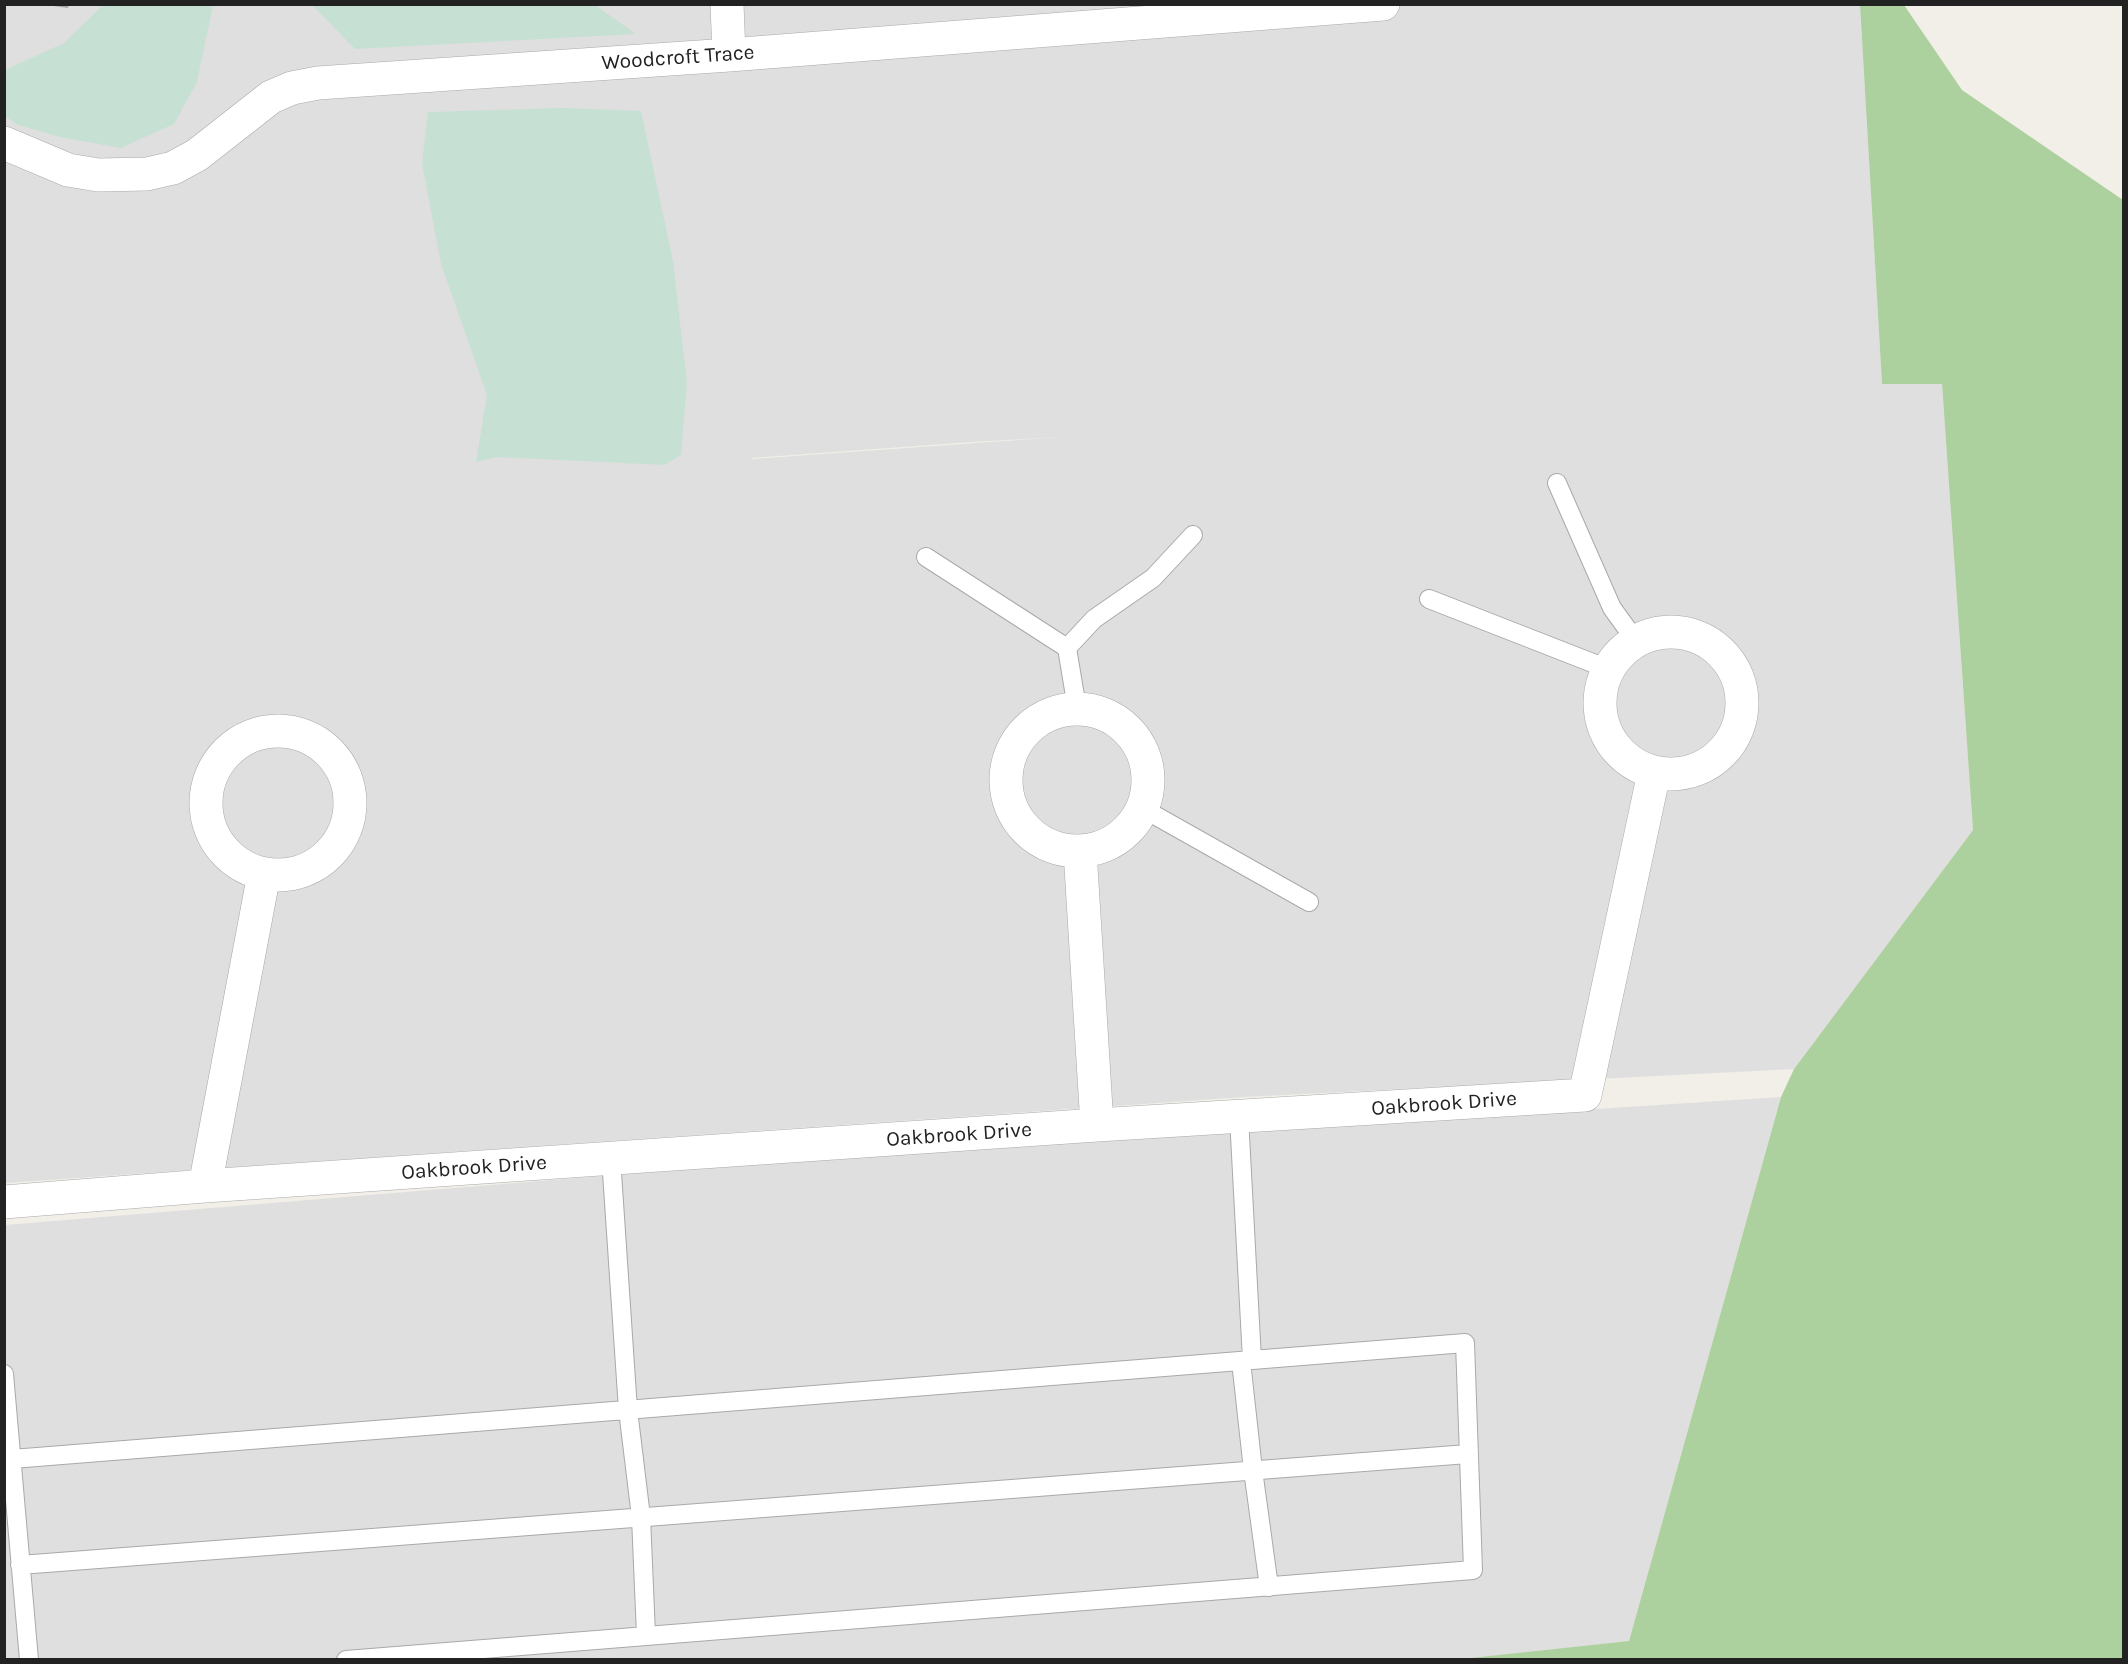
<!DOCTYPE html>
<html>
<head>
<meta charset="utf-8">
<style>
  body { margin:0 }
  #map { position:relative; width:2128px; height:1664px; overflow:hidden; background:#f2efe9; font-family:Karla,sans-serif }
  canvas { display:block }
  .frame { position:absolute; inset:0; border:6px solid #222; pointer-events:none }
</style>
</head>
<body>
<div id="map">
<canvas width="2128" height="1664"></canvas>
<div class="frame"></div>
</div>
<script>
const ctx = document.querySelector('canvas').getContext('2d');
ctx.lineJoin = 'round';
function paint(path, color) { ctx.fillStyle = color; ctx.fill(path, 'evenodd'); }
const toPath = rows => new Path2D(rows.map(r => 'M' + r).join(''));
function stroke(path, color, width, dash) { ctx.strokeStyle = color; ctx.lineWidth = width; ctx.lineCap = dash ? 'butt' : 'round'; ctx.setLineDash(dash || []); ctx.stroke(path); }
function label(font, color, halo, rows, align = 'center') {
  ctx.font = font + ' Karla,sans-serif'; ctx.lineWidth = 4.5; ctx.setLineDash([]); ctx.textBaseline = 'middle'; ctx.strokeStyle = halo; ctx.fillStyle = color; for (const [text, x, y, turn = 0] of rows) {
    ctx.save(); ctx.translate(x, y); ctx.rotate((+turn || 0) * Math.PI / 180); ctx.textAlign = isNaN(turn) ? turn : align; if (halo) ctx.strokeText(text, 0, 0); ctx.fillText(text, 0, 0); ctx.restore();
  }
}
const residential = toPath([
  [4,5,1860,5,1882,383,1942,384,1973,830,1794,1069,1244,1097,5,1183],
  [1061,437,752,459,751,458,972,442],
  [1781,1097,1629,1641,1462,1660,5,1660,5,1225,746,1164]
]);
const forest = toPath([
  [1860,5,1904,5,1962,90,2123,200,2123,1659,1462,1659,1629,1641,1781,1097,1794,1069,1973,830,1942,384,1882,384]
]);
const wetland = toPath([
  [103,5,213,5,197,82,174,124,121,148,60,137,18,125,5,116,5,70,64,43],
  [312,5,595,5,636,34,355,49],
  [562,108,641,111,673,261,687,383,681,455,664,465,497,457,476,462,487,395,441,264,422,163,428,112]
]);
const lane = toPath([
  [1557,483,1612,608,1636,641],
  [926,557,1067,648,1077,708],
  [1429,599,1608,669],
  [1067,648,1094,619,1153,578,1193,535],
  [1142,808,1309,902],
  [1239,1117,1252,1360],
  [611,1158,628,1410,641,1517,646,1635],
  [1241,1361,1253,1470,1269,1587],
  [4,1374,29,1660],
  [12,1459,1465,1343,1473,1570,346,1660],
  [20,1565,1468,1454]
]);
const street = toPath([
  [727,4,729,55],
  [4,143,68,170,98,175,147,174,173,168,197,155,271,97,292,88,318,83,729,55,1383,4],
  '1600 703a71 71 0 1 1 142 0a71 71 0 1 1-142 0Z',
  '1006 780a71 71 0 1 1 142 0a71 71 0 1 1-142 0Z',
  '206 803a72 72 0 1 1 144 0a72 72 0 1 1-144 0Z',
  [1080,851,1097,1125],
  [205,1186,264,874],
  [4,1202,205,1186,1097,1125,1585,1095,1654,773]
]);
const wall = toPath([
  [39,4,69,4,68,8]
]);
const streetNames = [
  ["Woodcroft Trace",678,58,-4],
  ["Oakbrook Drive",1444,1104,-4],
  ["Oakbrook Drive",959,1135,-4],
  ["Oakbrook Drive",474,1168,-4]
];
paint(residential, '#e0dfdf');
paint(forest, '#add19e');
paint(wetland, '#c6e0d4');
stroke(lane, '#a9a9a9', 20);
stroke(street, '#a9a9a9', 34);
stroke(lane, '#fff', 18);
stroke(street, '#fff', 33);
paint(wall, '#aba49e');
label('21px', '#222', '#fff', streetNames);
</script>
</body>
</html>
